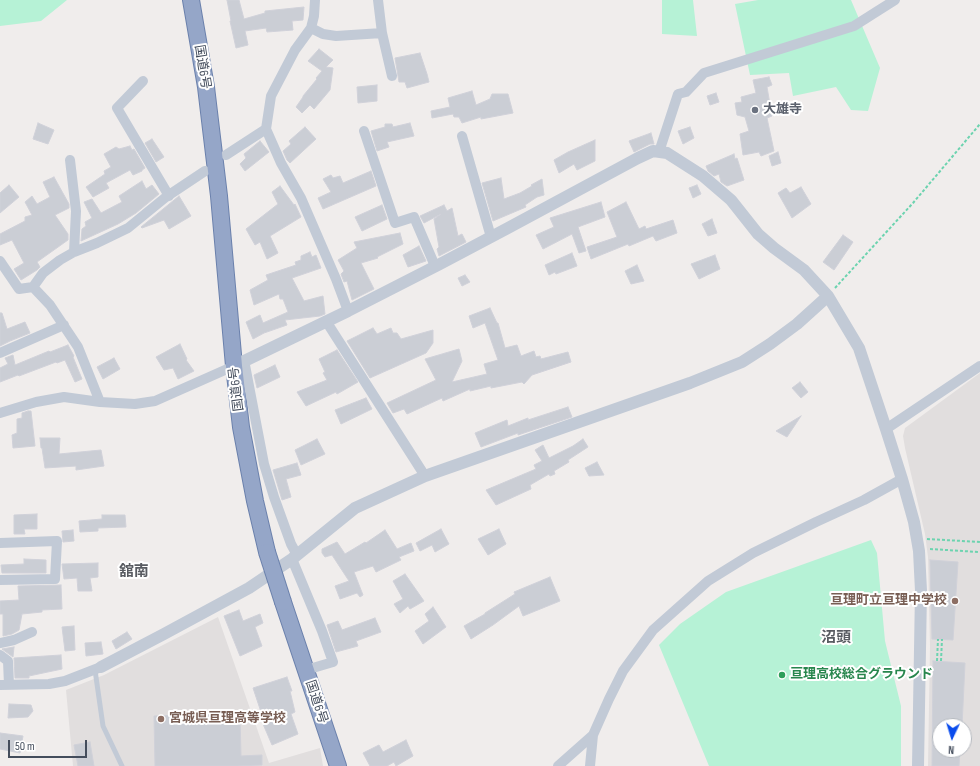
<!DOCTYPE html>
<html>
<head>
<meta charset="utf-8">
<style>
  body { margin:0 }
  #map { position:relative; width:980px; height:766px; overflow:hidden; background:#f0edec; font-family:"Sofia Sans Condensed",sans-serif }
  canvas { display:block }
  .north { position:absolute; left:932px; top:718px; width:40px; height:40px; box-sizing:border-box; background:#fff; border:1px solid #b4b8be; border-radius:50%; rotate:184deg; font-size:11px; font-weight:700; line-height:16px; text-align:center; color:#444d5c }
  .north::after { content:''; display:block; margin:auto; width:14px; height:18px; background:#0a4ced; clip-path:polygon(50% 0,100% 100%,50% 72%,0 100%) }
  .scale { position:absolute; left:8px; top:740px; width:79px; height:18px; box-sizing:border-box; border:2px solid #444d5c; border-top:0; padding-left:5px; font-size:12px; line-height:14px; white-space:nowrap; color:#444d5c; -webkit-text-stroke:3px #fff; paint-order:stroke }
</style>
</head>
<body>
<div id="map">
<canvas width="980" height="766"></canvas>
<div class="north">N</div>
<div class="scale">50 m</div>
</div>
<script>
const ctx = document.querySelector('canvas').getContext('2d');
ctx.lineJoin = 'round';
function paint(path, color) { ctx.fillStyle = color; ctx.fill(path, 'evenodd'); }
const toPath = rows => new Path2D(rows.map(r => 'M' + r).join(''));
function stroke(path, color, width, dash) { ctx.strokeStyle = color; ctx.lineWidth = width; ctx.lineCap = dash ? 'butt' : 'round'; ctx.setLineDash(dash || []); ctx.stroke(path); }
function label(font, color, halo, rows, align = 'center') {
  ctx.font = font + ' "Sofia Sans Condensed","Noto Sans JP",sans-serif'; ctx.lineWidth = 4; ctx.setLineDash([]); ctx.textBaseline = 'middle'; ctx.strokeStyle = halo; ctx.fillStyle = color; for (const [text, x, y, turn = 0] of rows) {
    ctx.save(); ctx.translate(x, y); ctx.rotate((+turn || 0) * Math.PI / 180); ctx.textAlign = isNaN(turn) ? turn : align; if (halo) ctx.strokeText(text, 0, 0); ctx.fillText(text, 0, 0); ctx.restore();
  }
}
const education = toPath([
  [980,373,980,766,928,766,930,646,928,557,925,534,905,448,903,436,905,428],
  [940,726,964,726,964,750,940,750],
  [218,617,269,763,320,748,323,766,73,766,66,690,104,675]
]);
const green = toPath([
  [0,0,67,0,41,21,0,26],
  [662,0,693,0,697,36,662,34],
  [758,0,851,0,880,68,868,111,851,110,836,87,793,96,789,73,750,75,735,4],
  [871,540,877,553,885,641,901,706,901,766,709,766,659,645,680,624,726,592]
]);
const building = toPath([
  [227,0,239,0,244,19,265,13,265,11,304,7,303,20,292,21,293,30,267,32,266,28,245,31,248,45,236,48,230,21,231,21,227,0],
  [319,49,333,60,326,67,333,68,330,90,314,109,310,105,302,113,296,107,303,97,303,96,317,79,316,78,322,71,308,61,319,49],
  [420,53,427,74,429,82,407,88,405,82,399,82,395,58,420,53],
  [769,77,772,85,767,87,772,116,767,118,774,151,761,156,759,152,743,155,740,134,749,131,745,117,737,115,735,103,742,102,741,97,756,93,753,80,769,77],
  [377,85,377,101,358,103,357,87,377,85],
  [472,91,476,105,490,99,492,94,508,94,513,113,481,119,481,117,462,123,459,117,454,117,453,114,432,118,431,111,450,107,448,98,472,91],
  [716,93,719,102,710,105,707,96,716,93],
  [38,123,54,130,48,144,33,139,38,123],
  [410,123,414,136,387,142,389,147,377,151,371,131,385,127,385,124,392,124,393,127,410,123],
  [305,127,316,139,290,163,287,160,283,151,291,144,289,141,305,127],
  [690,127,694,138,683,144,678,131,690,127],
  [651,133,654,144,650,144,634,152,629,141,651,133],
  [152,139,164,157,156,162,145,143,152,139],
  [595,140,595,161,577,170,574,164,559,173,554,160,568,152,595,140],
  [260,141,269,152,245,171,240,164,246,158,244,154,260,141],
  [130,146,132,150,134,149,145,168,142,170,142,171,133,175,130,170,106,183,109,188,93,197,86,187,105,174,104,171,111,167,104,154,116,147,119,149,130,146],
  [778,152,781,163,772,166,769,156,778,152],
  [734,154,735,159,737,158,744,180,727,186,721,182,719,174,714,176,708,171,706,166,734,154],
  [371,171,376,186,323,209,318,198,331,192,323,179,331,175,333,178,340,176,343,183,371,171],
  [54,177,69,204,69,208,55,215,68,234,68,240,37,262,40,267,37,270,21,280,14,269,24,263,12,240,0,245,0,234,25,221,25,217,32,215,25,202,32,196,37,204,50,197,43,182,54,177],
  [501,178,504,199,520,193,532,186,531,185,542,179,544,195,537,197,525,205,526,207,493,221,482,183,501,178],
  [142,181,146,189,152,185,159,194,136,213,118,224,81,241,82,229,86,226,85,222,92,218,84,202,92,199,101,213,122,202,119,196,142,181],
  [9,185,19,197,0,213,0,193,9,185],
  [697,185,701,194,693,198,689,188,697,185],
  [280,186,294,205,295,204,301,217,270,236,278,253,267,259,260,242,255,245,246,229,278,204,272,192,280,186],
  [801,187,811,204,792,218,778,193,786,188,790,193,801,187],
  [179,196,191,216,169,229,164,220,142,228,141,227,179,196],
  [601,202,605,217,578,227,586,251,579,253,572,234,543,249,536,235,554,227,550,218,601,202],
  [626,202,639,229,645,226,646,229,673,220,677,233,656,241,653,236,629,246,628,244,591,259,587,247,617,237,607,212,626,202],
  [382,205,387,219,362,231,355,217,382,205],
  [444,205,447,211,452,208,458,236,462,234,466,242,439,256,437,249,439,247,434,219,441,214,424,223,420,216,444,205],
  [712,219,717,233,708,236,702,224,712,219],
  [400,233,403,244,377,257,378,258,361,263,374,289,352,300,347,281,344,282,341,274,344,271,338,260,357,248,354,242,400,233],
  [843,235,853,242,834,270,823,262,843,235],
  [419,246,426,261,408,267,403,255,419,246],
  [310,252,312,257,316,255,321,268,292,278,304,301,323,296,325,314,320,316,285,320,287,325,264,333,253,339,246,322,260,315,263,323,288,312,283,299,280,299,279,294,254,305,250,290,268,280,266,275,296,265,295,262,301,260,301,256,310,252],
  [572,253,577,266,556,274,555,272,549,275,545,265,572,253],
  [715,255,720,269,699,279,691,264,715,255],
  [637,265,644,281,631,284,625,271,637,265],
  [465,275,470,282,462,286,458,278,465,275],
  [490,308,497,323,498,323,505,348,517,345,521,356,534,351,536,357,540,356,541,359,568,352,571,362,532,375,524,384,522,382,491,388,491,386,470,391,470,389,443,401,442,398,407,414,404,409,393,413,387,403,436,380,425,359,459,349,462,361,452,382,487,374,484,364,498,360,485,323,473,328,469,316,490,308],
  [0,313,2,313,7,329,25,322,30,333,10,341,0,346,0,313],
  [373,328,377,334,391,328,393,333,397,333,401,339,433,330,433,343,426,353,370,378,347,341,373,328],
  [180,344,187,359,186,360,194,371,178,379,173,368,164,370,156,357,180,344],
  [68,345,74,356,73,357,82,379,75,382,65,360,57,363,56,362,19,376,18,375,0,382,0,368,8,364,5,358,13,355,15,365,49,351,50,352,68,345],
  [337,350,358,382,337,394,336,392,306,406,297,392,327,380,323,373,325,372,319,359,337,350],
  [114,358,120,369,103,379,97,367,114,358],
  [275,365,280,377,257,388,254,375,275,365],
  [800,382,808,392,801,398,792,388,800,382],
  [366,398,372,409,341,424,335,410,366,398],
  [568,407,572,417,518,435,518,433,481,447,475,433,507,420,508,426,528,418,528,420,568,407],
  [28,411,31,411,35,446,13,448,12,435,17,433,17,419,22,418,22,413,28,411],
  [801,416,787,437,776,431,801,416],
  [40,438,60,438,59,454,101,450,104,466,76,470,76,466,45,468,42,448,41,448,40,438],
  [317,439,325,454,301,465,295,450,317,439],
  [583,439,588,447,568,460,569,462,554,471,555,474,550,476,549,474,530,485,531,489,496,505,486,490,536,469,534,465,542,461,535,450,543,445,549,458,573,446,583,439],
  [597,462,604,475,589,476,585,468,597,462],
  [297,463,301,475,286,479,291,497,282,500,273,470,297,463],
  [37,514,37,529,24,529,25,534,14,534,14,515,37,514],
  [102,515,125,515,126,527,98,528,98,531,80,532,79,521,102,519,102,515],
  [441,529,449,544,435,552,432,545,420,551,416,543,441,529],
  [499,529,506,544,488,555,478,539,499,529],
  [73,530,74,541,63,542,62,531,73,530],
  [385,530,397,549,411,543,414,551,399,557,401,560,376,572,373,566,354,572,363,595,360,597,357,593,340,599,335,586,349,581,332,555,325,557,322,553,322,549,337,542,345,554,365,542,366,543,385,530],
  [24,559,46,560,46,573,2,573,1,565,24,564,24,559],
  [930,560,958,562,953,640,932,639,930,560],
  [98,563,98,577,90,578,92,591,78,591,77,578,64,579,62,564,98,563],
  [405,574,424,601,410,609,408,606,400,613,394,604,403,599,393,581,405,574],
  [550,577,560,601,523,616,519,606,493,625,471,639,464,626,485,614,485,613,515,594,514,592,550,577],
  [61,585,62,609,42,610,42,612,22,614,19,630,12,634,3,636,3,614,0,614,0,601,19,600,18,586,61,585],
  [433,607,446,627,423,644,415,631,429,621,425,614,433,607],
  [239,610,243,621,260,614,263,623,255,627,262,646,240,656,224,616,239,610],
  [375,618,381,632,356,641,358,646,336,652,327,625,338,621,342,630,375,618],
  [74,626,75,650,65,651,62,627,74,626],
  [127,632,132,639,116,649,112,641,127,632],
  [101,642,103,654,86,656,85,643,101,642],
  [14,647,13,657,2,649,14,647],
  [61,655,62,669,29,676,29,678,15,678,14,658,61,655],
  [933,661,965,663,962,726,940,726,940,750,960,750,959,766,932,766,933,661],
  [287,677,292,691,290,691,295,712,291,714,298,734,272,745,260,717,262,715,253,688,287,677],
  [9,704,31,705,33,711,28,717,8,718,9,704],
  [233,713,233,718,240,718,241,756,262,755,262,765,237,766,155,766,154,716,233,713],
  [0,733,23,736,20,753,0,749,0,733],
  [406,740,413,756,396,766,394,762,387,766,370,766,363,753,379,745,383,752,406,740],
  [90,742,94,766,78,766,74,745,90,742]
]);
const path = toPath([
  [835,288,913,203,980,124],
  [927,539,980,542],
  [930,549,979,552],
  [937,661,938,639],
  [941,661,942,639]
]);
const service = toPath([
  [95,670,103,726,122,766]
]);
const minor = toPath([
  [315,0,314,16,311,28,295,50,271,96,266,129,281,163,301,198,336,279,348,311],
  [311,28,323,34,336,36,382,33,378,0],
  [382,33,392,76],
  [143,81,117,108,169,196],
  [364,131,395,223,414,217,435,266],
  [462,136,491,237],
  [659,152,678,94,686,92,704,73,854,26,876,12,895,0],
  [226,155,266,129],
  [70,160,76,211,74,252],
  [0,261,19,289,33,287,50,305,78,347,100,402],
  [33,287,43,273,60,260,74,252,97,243,128,228,166,197,205,171],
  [326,321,425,476],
  [0,353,64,325],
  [244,360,264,464,274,497,291,544,297,555],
  [0,413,36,402,64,397,100,402,135,404,155,401,234,366],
  [886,429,980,366],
  [0,543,57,541,55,579,0,580],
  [292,559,322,631,333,662,306,670],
  [0,643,14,640,32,632],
  [0,655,8,661,9,685],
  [0,685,49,684,65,681,101,667],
  [558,766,593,735],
  [590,766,593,735,609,699,623,671,653,630,708,581,753,553,816,522,864,500,902,479]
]);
const tertiary = toPath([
  [234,366,348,311,440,264,508,228,638,158,653,151,667,153,703,176,731,200,758,234,774,248,804,270,828,296,859,348,886,429,902,479,914,522,919,551,921,591,918,766],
  [101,667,164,634,249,588,292,559,355,508,425,476,690,383,742,362,770,344,797,324,828,296]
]);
const trunk = toPath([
  [191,0,206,87,219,196,234,366,241,427,255,501,267,552],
  [283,602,338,766]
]);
const trunkBridge = toPath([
  [267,552,283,602]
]);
const markers = [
  [755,110,4,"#6b7280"],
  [955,601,4,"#8d6e63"],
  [782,675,4,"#2e9e5b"],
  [161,719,4,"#8d6e63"]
];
const streetNames = [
  ["国道6号",202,67,81],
  ["国道6号",237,389,-97],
  ["国道6号",316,702,72]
];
const worshipNames = [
  ["大雄寺",763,110]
];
const educationNames = [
  ["亘理町立亘理中学校",947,601],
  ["宮城県亘理高等学校",169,719,"left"]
];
const leisureNames = [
  ["亘理高校総合グラウンド",790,675]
];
const quarterNames = [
  ["舘南",134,572],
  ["沼頭",836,638]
];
paint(education, '#e1dede');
paint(green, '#b6f2d6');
paint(building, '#cbced5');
stroke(building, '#d0d1d9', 1);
stroke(trunk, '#6b81ac', 18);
stroke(path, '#6cd3af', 2, [3, 2]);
stroke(service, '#c2cad6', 5);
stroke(minor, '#c2cad6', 10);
stroke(tertiary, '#c2cad6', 12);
stroke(trunk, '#95a6c8', 16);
stroke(trunkBridge, '#6b81ac', 18, []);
stroke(trunkBridge, '#95a6c8', 16);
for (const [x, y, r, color] of markers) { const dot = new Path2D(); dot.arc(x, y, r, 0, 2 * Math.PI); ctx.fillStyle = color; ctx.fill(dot); stroke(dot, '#fff', 1.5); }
label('13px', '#444d5c', '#fff', streetNames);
label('bold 13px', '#5b616d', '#fff', worshipNames, 'left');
label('bold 13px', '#785e54', '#fff', educationNames, 'right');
label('bold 13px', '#27864d', '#fff', leisureNames, 'left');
label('bold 15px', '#595c62', '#fff', quarterNames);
</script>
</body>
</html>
